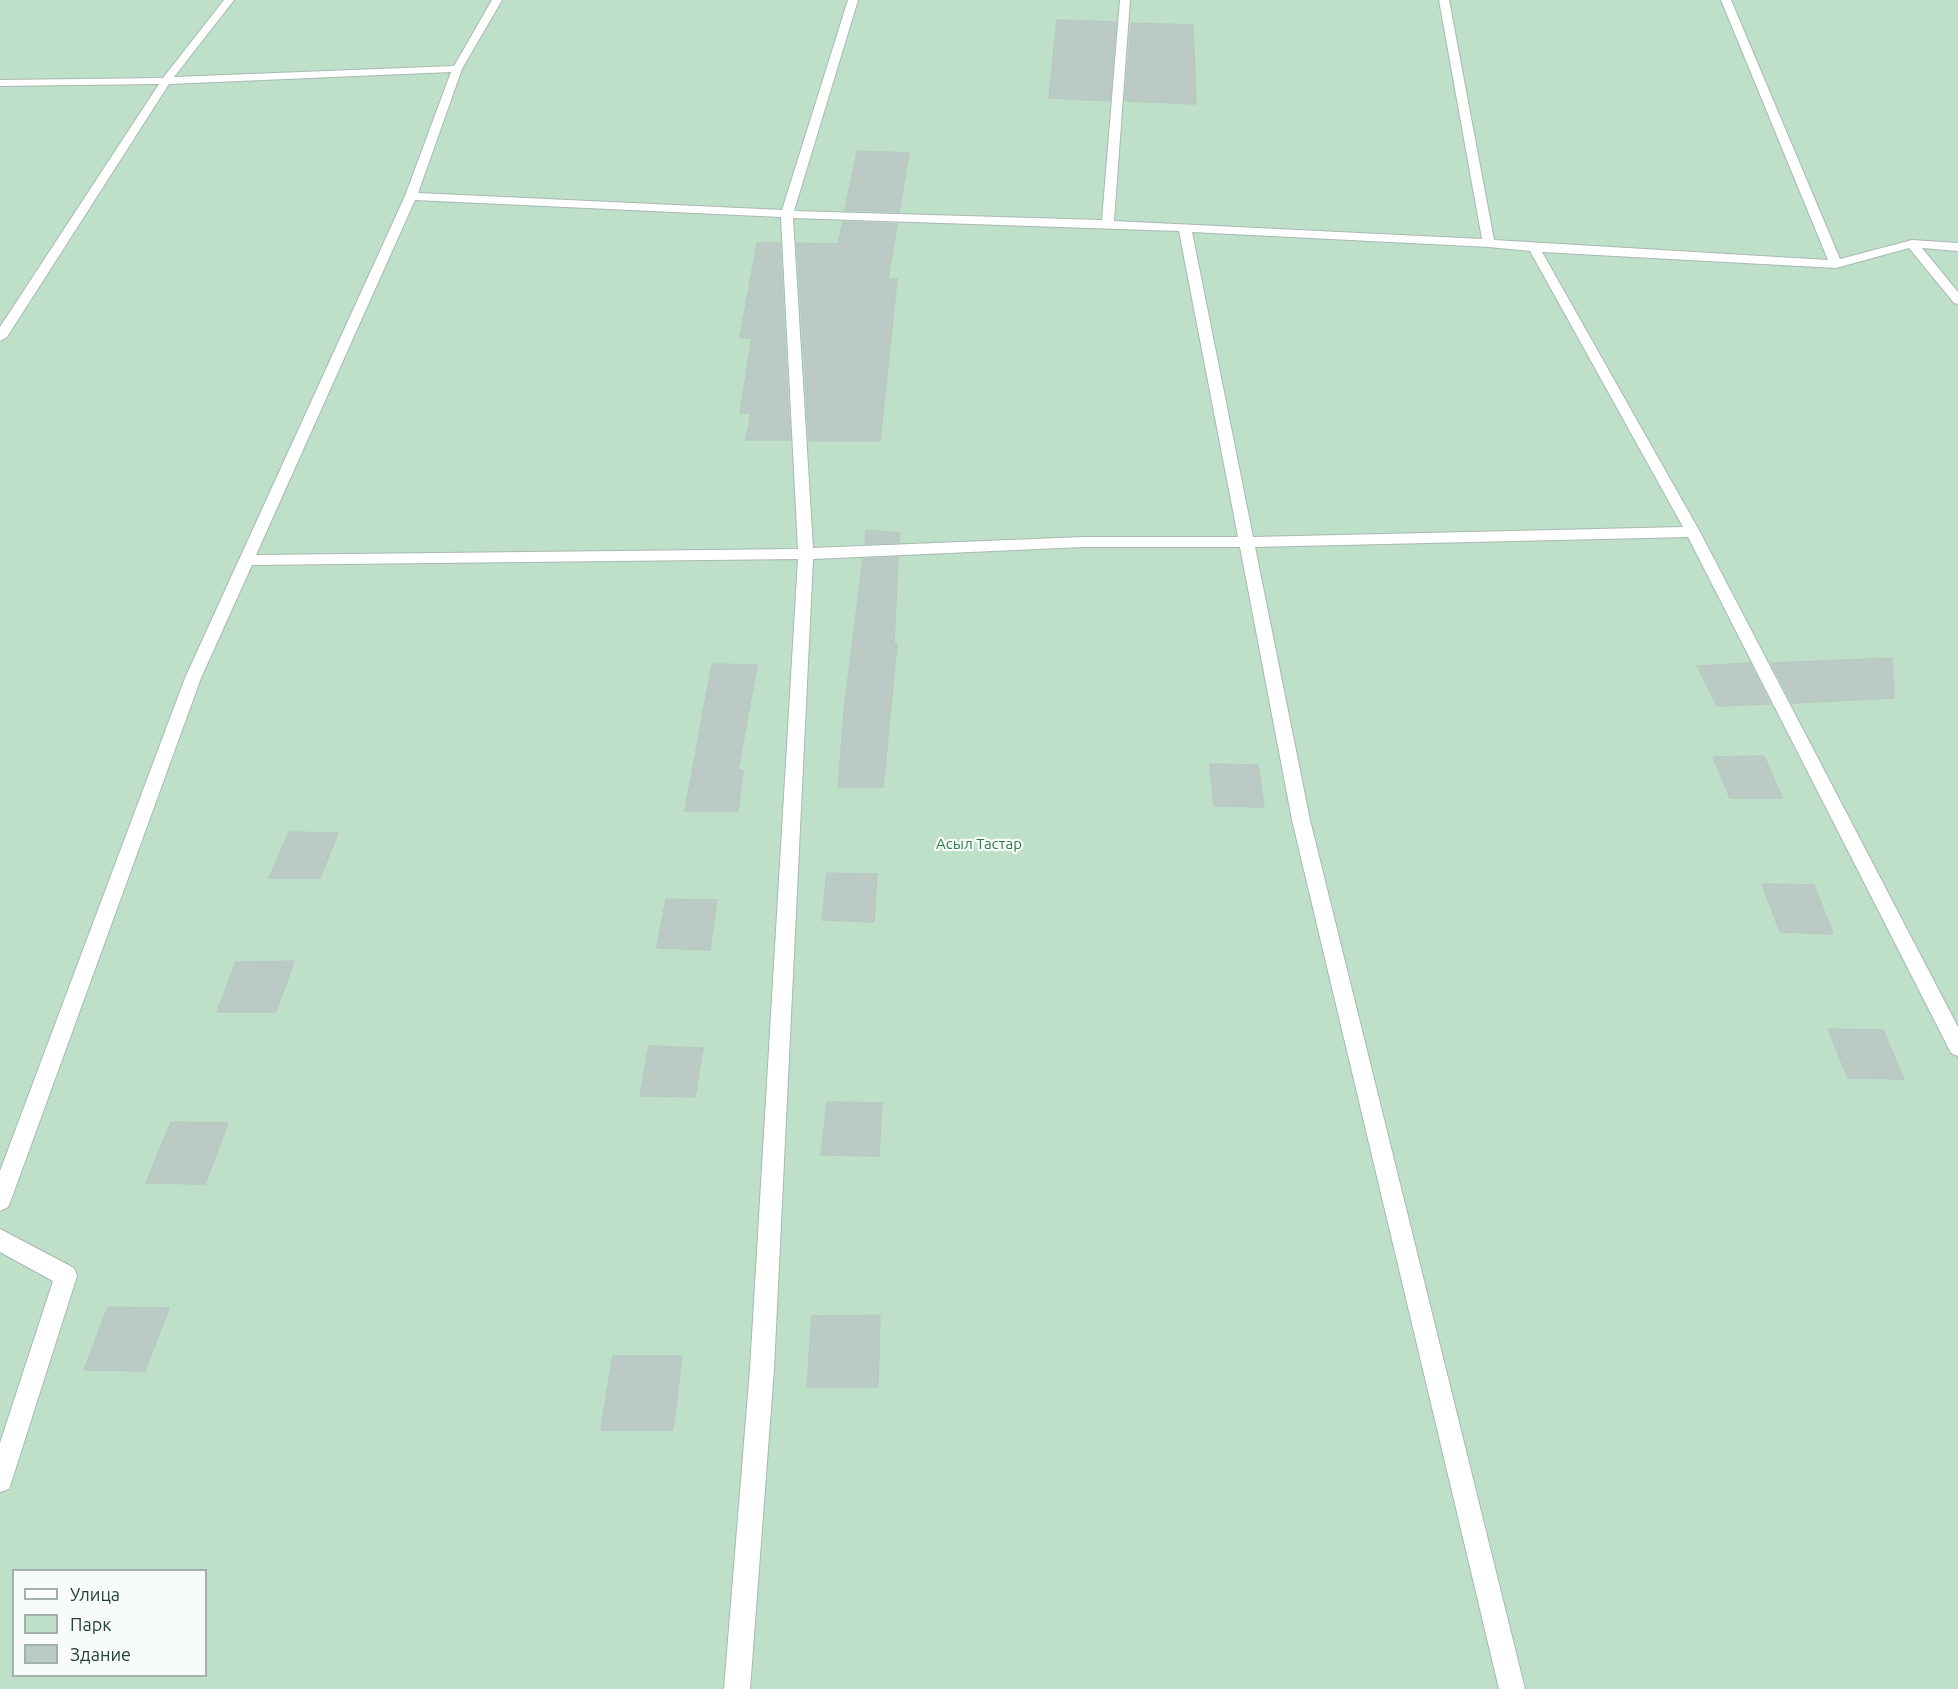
<!DOCTYPE html>
<html>
<head>
<meta charset="utf-8">
<style>
  body { margin:0 }
  #map { position:relative; width:1958px; height:1689px; overflow:hidden; background:#e6efeb; font-family:Ubuntu,sans-serif }
  canvas { display:block }
  .legend { position:absolute; left:12px; top:1569px; width:195px; height:108px; box-sizing:border-box; background:#f7fbf9; border:2px solid #a3b1ad; margin:0; padding:8px 10px; list-style:none; font-size:18px; color:#24423a }
  .legend li { display:flex; align-items:center; gap:12px; height:30px }
  .legend b { width:30px; border:2px solid #a3b1ad }
</style>
</head>
<body>
<div id="map">
<canvas width="1958" height="1689"></canvas>
<ul class="legend">
<li><b style="height:8px;background:#fff"></b>Улица</li>
<li><b style="height:16px;background:#bfe0c8"></b>Парк</li>
<li><b style="height:16px;background:#bbcac4"></b>Здание</li>
</ul>
</div>
<script>
const ctx = document.querySelector('canvas').getContext('2d');
ctx.lineJoin = 'round';
function paint(path, color) { ctx.fillStyle = color; ctx.fill(path, 'evenodd'); }
const toPath = rows => new Path2D(rows.map(r => 'M' + r).join(''));
function stroke(path, color, width, dash) { ctx.strokeStyle = color; ctx.lineWidth = width; ctx.lineCap = dash ? 'butt' : 'round'; ctx.setLineDash(dash || []); ctx.stroke(path); }
function label(font, color, halo, rows, align = 'center') {
  ctx.font = font + ' Ubuntu,sans-serif'; ctx.lineWidth = 4.5; ctx.setLineDash([]); ctx.textBaseline = 'middle'; ctx.strokeStyle = halo; ctx.fillStyle = color; for (const [text, x, y, turn = 0] of rows) {
    ctx.save(); ctx.translate(x, y); ctx.rotate((+turn || 0) * Math.PI / 180); ctx.textAlign = isNaN(turn) ? turn : align; if (halo) ctx.strokeText(text, 0, 0); ctx.fillText(text, 0, 0); ctx.restore();
  }
}
const green = toPath([
  [0,0,1958,0,1958,1689,0,1689],
  [14,1570,206,1570,206,1676,14,1676]
]);
const building = toPath([
  [1057,20,1116,22,1110,101,1049,98,1057,20],
  [1131,23,1193,25,1196,104,1125,101,1131,23],
  [857,151,909,153,899,212,845,210,857,151],
  [843,222,897,224,888,279,897,279,880,441,809,441,797,243,838,244,843,222],
  [757,243,780,243,790,440,746,440,751,413,740,413,752,338,740,338,757,243],
  [866,530,900,533,899,542,865,544,866,530],
  [898,557,894,644,897,644,883,787,838,787,845,703,863,559,898,557],
  [1892,658,1894,698,1792,703,1771,663,1892,658],
  [1750,663,1770,704,1717,706,1697,666,1750,663],
  [712,664,757,665,738,770,743,770,738,811,685,811,712,664],
  [1764,756,1782,798,1730,798,1713,757,1764,756],
  [1210,764,1258,765,1264,807,1214,806,1210,764],
  [289,832,338,833,320,878,269,878,289,832],
  [827,873,877,874,874,922,822,920,827,873],
  [1762,884,1814,885,1833,934,1780,932,1762,884],
  [666,899,717,900,710,950,657,948,666,899],
  [294,961,276,1012,217,1012,236,962,294,961],
  [1828,1029,1883,1030,1904,1079,1848,1078,1828,1029],
  [649,1046,703,1048,695,1097,640,1096,649,1046],
  [827,1102,882,1103,879,1156,821,1155,827,1102],
  [171,1122,228,1123,205,1184,146,1183,171,1122],
  [108,1307,169,1308,145,1371,84,1370,108,1307],
  [880,1315,878,1387,807,1387,812,1316,880,1315],
  [613,1356,682,1356,673,1430,601,1430,613,1356]
]);
const street = toPath([
  [224,0,234,0,174,77,454,66,492,0,502,0,462,69,418,193,782,210,848,0,858,0,794,211,1102,220,1120,0,1130,0,1114,221,1482,239,1439,0,1449,0,1494,240,1828,260,1721,0,1731,0,1840,259,1912,240,1958,243,1958,251,1922,248,1958,292,1958,304,1954,303,1909,248,1836,268,1542,252,1700,532,1958,1027,1958,1056,1951,1053,1688,537,1255,547,1310,820,1525,1689,1499,1689,1292,820,1240,547,1083,547,813,559,774,1369,750,1689,724,1689,750,1369,798,559,252,565,201,678,11,1200,8,1207,0,1211,0,1171,185,678,405,196,451,72,169,84,7,337,0,341,0,327,159,84,0,86,0,80,163,78,224,0],
  [415,200,781,217,798,549,256,555,415,200],
  [793,218,1179,231,1238,537,1083,537,813,548,793,218],
  [1192,232,1489,247,1530,251,1683,527,1253,537,1192,232],
  [0,1229,74,1268,77,1276,12,1480,9,1489,0,1492,0,1443,53,1281,0,1252,0,1229]
]);
const parkNames = [
  ["Асыл Тастар",979,844]
];
paint(green, '#bfe0c8');
paint(building, '#bbcac4');
stroke(building, '#b8c9c2', 1.5);
stroke(street, '#a8b8b2', 2);
paint(street, '#fff');
label('15px', '#2d7a4b', '#f7fbf9', parkNames);
</script>
</body>
</html>
